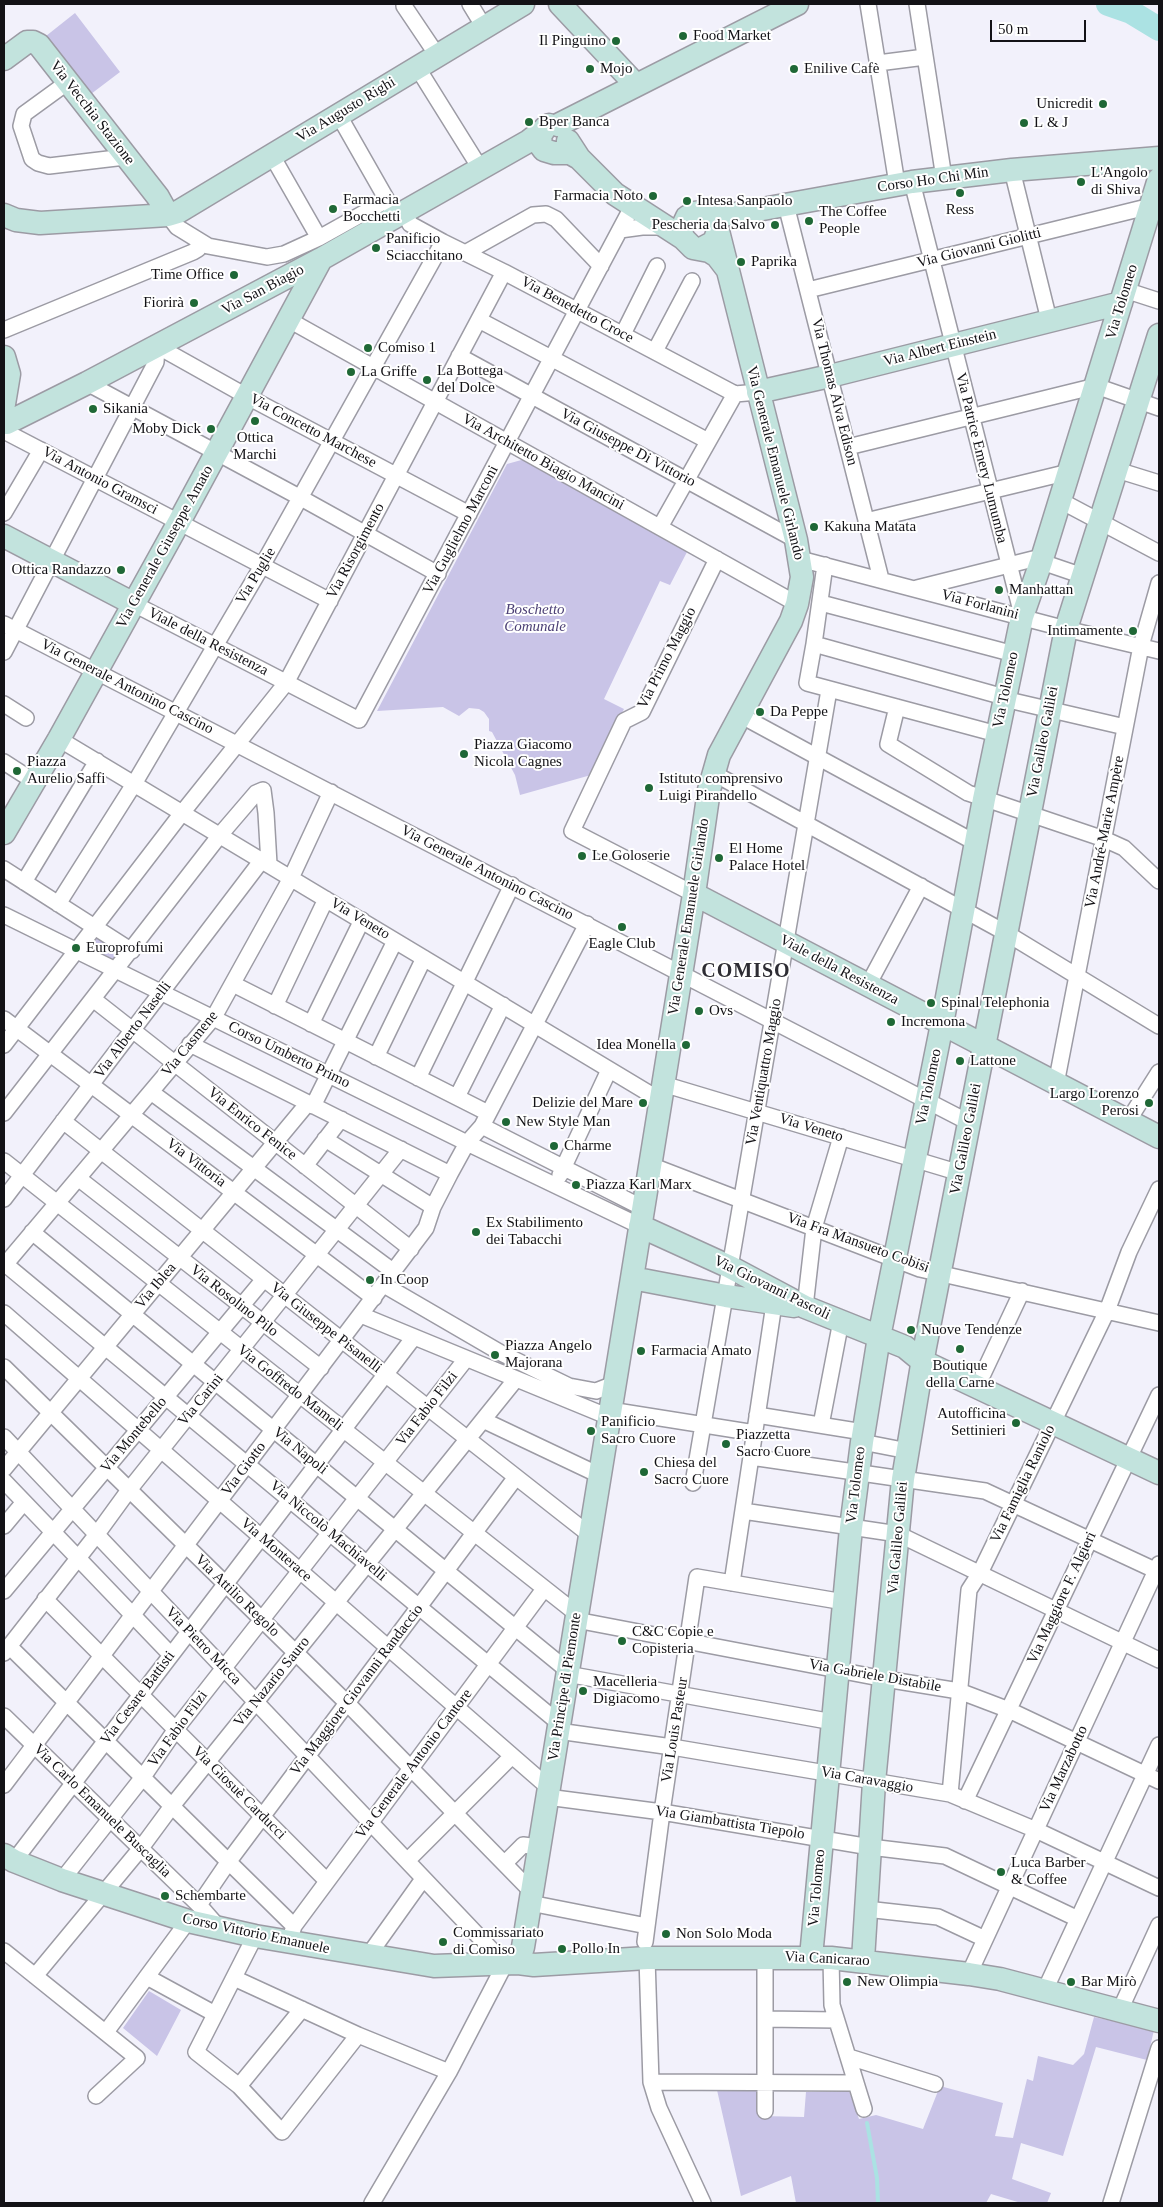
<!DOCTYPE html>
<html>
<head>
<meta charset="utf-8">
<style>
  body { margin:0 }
  #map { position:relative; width:1163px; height:2207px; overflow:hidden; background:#f2f1fb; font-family:Georgia,serif }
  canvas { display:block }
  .frame { position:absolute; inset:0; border:5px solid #131216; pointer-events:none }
  .scale { position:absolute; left:990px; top:20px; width:96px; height:22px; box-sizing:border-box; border:2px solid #131216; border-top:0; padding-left:6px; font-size:15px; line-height:18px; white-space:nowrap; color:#131216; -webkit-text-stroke:4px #fff; paint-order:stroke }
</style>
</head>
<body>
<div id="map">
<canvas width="1163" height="2207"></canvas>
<div class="frame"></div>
<div class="scale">50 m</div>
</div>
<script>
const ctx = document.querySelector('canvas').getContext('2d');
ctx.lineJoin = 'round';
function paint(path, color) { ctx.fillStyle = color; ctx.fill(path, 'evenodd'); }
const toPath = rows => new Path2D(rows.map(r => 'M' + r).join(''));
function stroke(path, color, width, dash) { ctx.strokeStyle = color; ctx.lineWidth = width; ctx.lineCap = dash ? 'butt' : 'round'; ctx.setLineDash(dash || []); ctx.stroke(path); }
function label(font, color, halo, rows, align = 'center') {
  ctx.font = font + ' Georgia,serif'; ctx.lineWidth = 4; ctx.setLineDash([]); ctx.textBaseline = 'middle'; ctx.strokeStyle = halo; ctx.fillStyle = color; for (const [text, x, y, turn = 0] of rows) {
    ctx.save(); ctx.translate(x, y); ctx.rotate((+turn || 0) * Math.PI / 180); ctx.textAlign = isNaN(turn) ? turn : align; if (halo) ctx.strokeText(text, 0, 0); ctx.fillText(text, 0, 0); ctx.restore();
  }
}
const green = toPath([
  [75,13,120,72,91,94,46,36],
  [525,459,687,552,670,585,660,581,604,699,624,709,591,775,520,795,515,775,492,732,489,731,489,719,484,712,479,709,469,708,459,716,443,707,377,711,507,464],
  [97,934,124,952,115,963,86,948],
  [149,1991,181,2010,157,2056,123,2028],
  [1094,2017,1154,2030,1147,2060,1096,2047,1063,2156,1021,2143,1012,2179,1051,2193,1047,2203,1021,2203,991,2194,986,2203,796,2203,791,2176,741,2196,717,2090,762,2091,763,2116,804,2117,806,2092,849,2091,859,2119,876,2115,923,2129,940,2086,1003,2103,995,2136,1013,2138,1027,2079,1033,2081,1038,2056,1073,2065,1084,2054]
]);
const stream = toPath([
  [867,2123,877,2178,878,2203]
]);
const river = toPath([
  [1108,4,1131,12,1159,29]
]);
const street = toPath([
  [470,4,484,27],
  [868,4,897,184],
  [917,4,944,178],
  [404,6,437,55],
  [878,63,925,57],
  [417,67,480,168],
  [68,82,24,114,21,126,32,159,38,163,49,166,125,157],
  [338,114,387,200],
  [271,154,319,238],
  [1012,170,1049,320],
  [912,182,1022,615],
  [786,205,881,579],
  [404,211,410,224,443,242,504,272,735,394,758,392],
  [168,215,177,227,208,246,267,257,284,254,319,238,387,200,395,216],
  [620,230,642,227,666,227],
  [465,253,533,215,546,214,556,219,601,266],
  [808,290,1151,206],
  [1125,290,1159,301],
  [289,320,797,604],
  [479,320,708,441],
  [4,330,193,252,198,249,198,241],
  [623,334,657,266],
  [655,351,692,281],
  [459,356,796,540],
  [87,383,301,498,438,574],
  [4,431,330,601],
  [848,447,1096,386,1159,408],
  [1117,470,1159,483],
  [1061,501,1159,553],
  [4,513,41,450],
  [866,521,1069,472],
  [660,527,735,394],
  [800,559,1066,629,1159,651],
  [825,565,814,644,1004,697],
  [917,588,1033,559,1083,576],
  [821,603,1014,654],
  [134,604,359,720,632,207],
  [4,624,970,1123],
  [814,644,807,683,997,734],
  [4,652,156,362,157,346,248,397,469,514],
  [1004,699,1125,727],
  [4,704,26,718],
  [897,707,888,744,968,793,1104,839,1124,848,1159,881],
  [740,715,976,843],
  [59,739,660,1100],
  [4,762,35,782],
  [713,773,1006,933,1159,1026],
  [4,869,132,951],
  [24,882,97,761],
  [694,894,572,831,624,721,642,712,717,559],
  [58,904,134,784,262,566,443,242],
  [4,915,467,1143,640,1226],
  [233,984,488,1113],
  [868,985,921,886],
  [93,999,411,1249],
  [275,1006,326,899],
  [4,1019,374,1298],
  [311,1024,362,920],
  [190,1044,450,1174],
  [4,1045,182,813,286,683,504,272],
  [376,1057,424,958],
  [418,1078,512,885],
  [663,1084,960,1173],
  [1056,1084,1141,646,1159,583],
  [151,1092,394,1272],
  [457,1097,503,1005],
  [313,1106,395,941],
  [4,1113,220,835,256,793,263,790,266,813,269,864],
  [63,1121,590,1535],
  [1128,1121,1159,1072],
  [482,1126,643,1208],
  [325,1139,433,1207],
  [4,1161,577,1614],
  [650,1165,920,1269,1159,1323],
  [305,1166,341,1119],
  [560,1175,609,1070],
  [78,1178,321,1368],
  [4,1199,262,860],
  [32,1232,567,1670],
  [4,1263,559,1723],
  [4,1266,214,1017,291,878,331,792],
  [384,1285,501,1353,569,1386,596,1391,614,1384],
  [805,1307,814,1228,841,1137],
  [4,1313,548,1787],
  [361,1315,609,1417],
  [4,1367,347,1703,531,1891],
  [983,1374,1022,1291],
  [610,1410,755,1433],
  [757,1415,863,1432],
  [483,1420,599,1475],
  [821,1425,841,1321],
  [4,1437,505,1964,449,2072,372,2203],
  [862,1442,908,1451],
  [751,1457,985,1491,1159,1572],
  [4,1469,308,1103],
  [4,1481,171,1655],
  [693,1483,829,690],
  [743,1511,898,1534,1159,1660],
  [4,1526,24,1502],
  [732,1583,774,1304],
  [4,1591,264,1279],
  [45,1599,327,1881],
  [576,1620,885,1679,959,1691,1009,1710,1159,1781],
  [9,1646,294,1926],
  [4,1653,97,1534,129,1490,401,1149],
  [567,1674,833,1722],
  [4,1716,199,1905,220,1929],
  [558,1731,672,1747,950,1794,1036,1830,1159,1888],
  [4,1785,426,1228,433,1207,450,1174,467,1143,482,1126,587,924],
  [950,1794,969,1590,980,1573,1107,1311,1129,1252,1159,1189],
  [547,1797,662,1812,870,1847,945,1856,1078,1919],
  [965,1801,1159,1395],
  [14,1861,414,1337],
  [407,1861,512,1756],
  [505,1863,523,1845,539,1847],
  [62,1880,143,1777,176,1729,466,1359],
  [530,1903,647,1926],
  [199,1905,229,1861,516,1477],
  [866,1909,938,1917,985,1939],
  [255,1936,196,2052,239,2086,282,2132,358,2035],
  [289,1942,294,1926,544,1589],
  [645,1942,662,1812,697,1577,844,1602],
  [4,1951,137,2058,96,2096],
  [368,1956,423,1879],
  [765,1957,765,2111],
  [647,1958,651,2082,659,2108,703,2203],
  [831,1958,832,2005,864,2109],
  [969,1974,1159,1564],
  [35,1976,141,1848,172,1806,516,1379],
  [147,1977,215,2014],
  [234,1978,358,2035,449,2072],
  [1045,1990,1159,1745],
  [1120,2010,1159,1925],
  [765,2019,836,2020],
  [106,2032,188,1921],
  [849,2057,935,2084],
  [651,2082,856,2083],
  [239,2086,302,2009],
  [1111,2203,1159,2048]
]);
const secondary = toPath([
  [560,4,636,85],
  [4,59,27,42,33,42,39,45,158,197,168,215],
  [549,125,545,128,540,136,541,146,544,150,554,153,570,153,579,158],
  [558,125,797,4],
  [568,141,579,158,615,194,683,238],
  [708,214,735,214,912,182,1012,170,1159,158],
  [4,215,16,220,40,223,168,215,178,212,523,4],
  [701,249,714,242,718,231,714,219,701,212,694,213,687,217,681,230,683,238,693,248,709,251,717,256,727,269],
  [4,357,9,374,4,404],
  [758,392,830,376,1121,303],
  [7,423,87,383,321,259,529,141,542,131],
  [4,536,134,604],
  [4,833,59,739,179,522,321,259],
  [694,894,1159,1137],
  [640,1226,730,1267,805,1307,905,1347,922,1361,1159,1473],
  [632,1278,726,1296,794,1306],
  [4,1855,14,1861,62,1880,188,1921,255,1936,434,1966,518,1963,534,1965,647,1958,831,1958,969,1974,1000,1979,1159,2021],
  [811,1957,851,1528,862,1442,879,1337,942,1024,984,799,1022,617,1041,562,1159,179],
  [863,1960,874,1782,903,1479,925,1347,1066,629,1159,335],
  [518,1963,523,1947,632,1278,694,894,709,790,719,755,791,621,797,604,802,577,796,540,718,231]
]);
const markers = [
  [683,36,5,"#1f6836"],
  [616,41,5,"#1f6836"],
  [590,69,5,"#1f6836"],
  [794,69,5,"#1f6836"],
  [1103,104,5,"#1f6836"],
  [529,122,5,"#1f6836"],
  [1024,123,5,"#1f6836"],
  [1081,182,5,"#1f6836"],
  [960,193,5,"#1f6836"],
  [653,196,5,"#1f6836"],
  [687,201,5,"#1f6836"],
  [333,209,5,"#1f6836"],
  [809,221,5,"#1f6836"],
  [775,225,5,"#1f6836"],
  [376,248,5,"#1f6836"],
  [741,262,5,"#1f6836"],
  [234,275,5,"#1f6836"],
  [194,303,5,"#1f6836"],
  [368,348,5,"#1f6836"],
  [351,372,5,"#1f6836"],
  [427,380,5,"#1f6836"],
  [93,409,5,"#1f6836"],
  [255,421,5,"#1f6836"],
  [211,429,5,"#1f6836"],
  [814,527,5,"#1f6836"],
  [121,570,5,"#1f6836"],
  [999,590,5,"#1f6836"],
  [1133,631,5,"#1f6836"],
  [760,712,5,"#1f6836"],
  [464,754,5,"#1f6836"],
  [17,771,5,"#1f6836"],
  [649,788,5,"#1f6836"],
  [582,856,5,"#1f6836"],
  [719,858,5,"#1f6836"],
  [622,927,5,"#1f6836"],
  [76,948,5,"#1f6836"],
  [931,1003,5,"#1f6836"],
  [699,1011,5,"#1f6836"],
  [891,1022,5,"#1f6836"],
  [686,1045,5,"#1f6836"],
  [960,1061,5,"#1f6836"],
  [643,1103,5,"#1f6836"],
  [1149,1103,5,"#1f6836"],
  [506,1122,5,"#1f6836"],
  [554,1146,5,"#1f6836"],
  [576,1185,5,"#1f6836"],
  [476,1232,5,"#1f6836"],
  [370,1280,5,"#1f6836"],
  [911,1330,5,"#1f6836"],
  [960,1349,5,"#1f6836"],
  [641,1351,5,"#1f6836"],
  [495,1355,5,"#1f6836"],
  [1016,1423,5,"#1f6836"],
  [591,1431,5,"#1f6836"],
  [726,1444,5,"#1f6836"],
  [644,1472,5,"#1f6836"],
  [622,1641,5,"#1f6836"],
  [583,1691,5,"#1f6836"],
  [1001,1872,5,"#1f6836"],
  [165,1896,5,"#1f6836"],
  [666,1934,5,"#1f6836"],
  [443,1942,5,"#1f6836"],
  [562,1949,5,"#1f6836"],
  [847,1982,5,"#1f6836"],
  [1071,1982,5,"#1f6836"]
];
const poiNames = [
  ["Food Market",693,36],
  ["Il Pinguino",606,41,"right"],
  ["Mojo",600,69],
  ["Enilive Cafè",804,69],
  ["Unicredit",1093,104,"right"],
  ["Bper Banca",539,122],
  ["L & J",1034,123],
  ["L'Angolo",1091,173],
  ["di Shiva",1091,190],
  ["Farmacia Noto",643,196,"right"],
  ["Farmacia",343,200],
  ["Bocchetti",343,217],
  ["Intesa Sanpaolo",697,201],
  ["Ress",960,210,"center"],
  ["The Coffee",819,212],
  ["People",819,229],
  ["Pescheria da Salvo",765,225,"right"],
  ["Panificio",386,239],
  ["Sciacchitano",386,256],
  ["Paprika",751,262],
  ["Time Office",224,275,"right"],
  ["Fiorirà",184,303,"right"],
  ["Comiso 1",378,348],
  ["La Bottega",437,371],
  ["del Dolce",437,388],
  ["La Griffe",361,372],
  ["Sikania",103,409],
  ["Moby Dick",201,429,"right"],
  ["Ottica",255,438,"center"],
  ["Marchi",255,455,"center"],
  ["Kakuna Matata",824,527],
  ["Ottica Randazzo",111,570,"right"],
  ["Manhattan",1009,590],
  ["Intimamente",1123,631,"right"],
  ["Da Peppe",770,712],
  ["Piazza Giacomo",474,745],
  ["Nicola Cagnes",474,762],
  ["Piazza",27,762],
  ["Aurelio Saffi",27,779],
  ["Istituto comprensivo",659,779],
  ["Luigi Pirandello",659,796],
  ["El Home",729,849],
  ["Palace Hotel",729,866],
  ["Le Goloserie",592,856],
  ["Eagle Club",622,944,"center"],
  ["Europrofumi",86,948],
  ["Spinal Telephonia",941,1003],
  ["Ovs",709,1011],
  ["Incremona",901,1022],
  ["Idea Monella",676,1045,"right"],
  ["Lattone",970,1061],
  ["Largo Lorenzo",1139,1094,"right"],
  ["Perosi",1139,1111,"right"],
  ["Delizie del Mare",633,1103,"right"],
  ["New Style Man",516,1122],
  ["Charme",564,1146],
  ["Piazza Karl Marx",586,1185],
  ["Ex Stabilimento",486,1223],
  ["dei Tabacchi",486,1240],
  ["In Coop",380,1280],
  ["Nuove Tendenze",921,1330],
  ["Piazza Angelo",505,1346],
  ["Majorana",505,1363],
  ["Farmacia Amato",651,1351],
  ["Boutique",960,1366,"center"],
  ["della Carne",960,1383,"center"],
  ["Autofficina",1006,1414,"right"],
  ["Settinieri",1006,1431,"right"],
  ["Panificio",601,1422],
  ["Sacro Cuore",601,1439],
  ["Piazzetta",736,1435],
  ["Sacro Cuore",736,1452],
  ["Chiesa del",654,1463],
  ["Sacro Cuore",654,1480],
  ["C&C Copie e",632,1632],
  ["Copisteria",632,1649],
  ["Macelleria",593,1682],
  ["Digiacomo",593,1699],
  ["Luca Barber",1011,1863],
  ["& Coffee",1011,1880],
  ["Schembarte",175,1896],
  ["Commissariato",453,1933],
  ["di Comiso",453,1950],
  ["Non Solo Moda",676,1934],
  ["Pollo In",572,1949],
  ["New Olimpia",857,1982],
  ["Bar Mirò",1081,1982]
];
const streetNames = [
  ["Via Augusto Righi",346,110,-31],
  ["Via Vecchia Stazione",92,113,52],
  ["Corso Ho Chi Min",933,180,-8],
  ["Via Giovanni Giolitti",979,248,-14],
  ["Via San Biagio",263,290,-28],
  ["Via Tolomeo",1122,302,-73],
  ["Via Benedetto Croce",577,310,28],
  ["Via Albert Einstein",940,348,-14],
  ["Via Thomas Alva Edison",834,392,76],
  ["Via Concetto Marchese",313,431,28],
  ["Via Giuseppe Di Vittorio",628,448,28],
  ["Via Patrice Emery Lumumba",981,458,76],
  ["Via Architetto Biagio Mancini",543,462,29],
  ["Via Generale Emanuele Girlando",775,463,76],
  ["Via Antonio Gramsci",100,481,28],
  ["Via Guglielmo Marconi",461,530,-62],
  ["Via Generale Giuseppe Amato",165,547,-61],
  ["Via Risorgimento",356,551,-62],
  ["Via Puglie",256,576,-59],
  ["Via Forlanini",980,605,15],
  ["Viale della Resistenza",208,642,27],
  ["Via Primo Maggio",667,658,-63],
  ["Via Generale Antonino Cascino",127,687,27],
  ["Via Tolomeo",1006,690,-78],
  ["Via Galileo Galilei",1043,742,-79],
  ["Via André-Marie Ampère",1105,832,-79],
  ["Via Generale Antonino Cascino",487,873,27],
  ["Via Generale Emanuele Girlando",689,917,-81],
  ["Via Veneto",360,919,31],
  ["Viale della Resistenza",839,970,28],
  ["Via Alberto Naselli",133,1030,-53],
  ["Via Casmene",190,1044,-51],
  ["Corso Umberto Primo",289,1055,26],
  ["Via Ventiquattro Maggio",764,1072,-80],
  ["Via Tolomeo",929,1087,-78],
  ["Via Enrico Fenice",252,1124,38],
  ["Via Veneto",811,1128,17],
  ["Via Galileo Galilei",966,1139,-79],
  ["Via Vittoria",196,1163,37],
  ["Via Fra Mansueto Cobisi",858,1243,20],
  ["Via Iblea",156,1286,-50],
  ["Via Giovanni Pascoli",772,1288,26],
  ["Via Rosolino Pilo",234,1301,38],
  ["Via Giuseppe Pisanelli",326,1328,38],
  ["Via Goffredo Mameli",290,1388,38],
  ["Via Carini",201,1400,-51],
  ["Via Fabio Filzi",427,1409,-52],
  ["Via Montebello",134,1435,-50],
  ["Via Napoli",300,1451,39],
  ["Via Giotto",244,1469,-53],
  ["Via Famiglia Raniolo",1023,1484,-64],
  ["Via Tolomeo",856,1485,-83],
  ["Via Niccolò Machiavelli",328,1531,40],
  ["Via Galileo Galilei",898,1538,-85],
  ["Via Monterace",276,1550,41],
  ["Via Attilio Regolo",237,1596,44],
  ["Via Maggiore F. Algieri",1062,1598,-65],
  ["Via Pietro Micca",203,1646,46],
  ["Via Gabriele Distabile",875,1676,10],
  ["Via Nazario Sauro",272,1682,-51],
  ["Via Principe di Piemonte",565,1687,-81],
  ["Via Maggiore Giovanni Randaccio",357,1690,-53],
  ["Via Cesare Battisti",138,1698,-53],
  ["Via Fabio Filzi",178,1729,-54],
  ["Via Louis Pasteur",675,1730,-81],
  ["Via Generale Antonio Cantore",414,1764,-53],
  ["Via Marzabotto",1064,1769,-65],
  ["Via Caravaggio",867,1780,10],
  ["Via Giosuè Carducci",239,1793,45],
  ["Via Carlo Emanuele Buscaglia",102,1811,44],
  ["Via Giambattista Tiepolo",730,1823,9],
  ["Via Tolomeo",817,1888,-85],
  ["Corso Vittorio Emanuele",256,1934,12],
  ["Via Canicarao",827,1959,3]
];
const parkNames = [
  ["Boschetto",535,610],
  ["Comunale",535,627]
];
const districtNames = [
  ["COMISO",746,972]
];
paint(green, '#c9c4e7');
stroke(stream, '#abe2e3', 4);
stroke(river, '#abe2e3', 24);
stroke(street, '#9c9ba4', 18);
stroke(secondary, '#9c9ba4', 25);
stroke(street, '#fff', 15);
stroke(secondary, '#c2e3dd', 22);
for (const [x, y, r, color] of markers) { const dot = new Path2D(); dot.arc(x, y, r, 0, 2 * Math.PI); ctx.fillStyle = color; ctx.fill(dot); stroke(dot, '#fff', 2); }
label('15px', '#131216', '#fff', poiNames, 'left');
label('15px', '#131216', '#fff', streetNames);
label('italic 15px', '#4c4075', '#fff', parkNames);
ctx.letterSpacing = '1px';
label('bold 20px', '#2d2c33', '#fff', districtNames);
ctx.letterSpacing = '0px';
</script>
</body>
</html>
